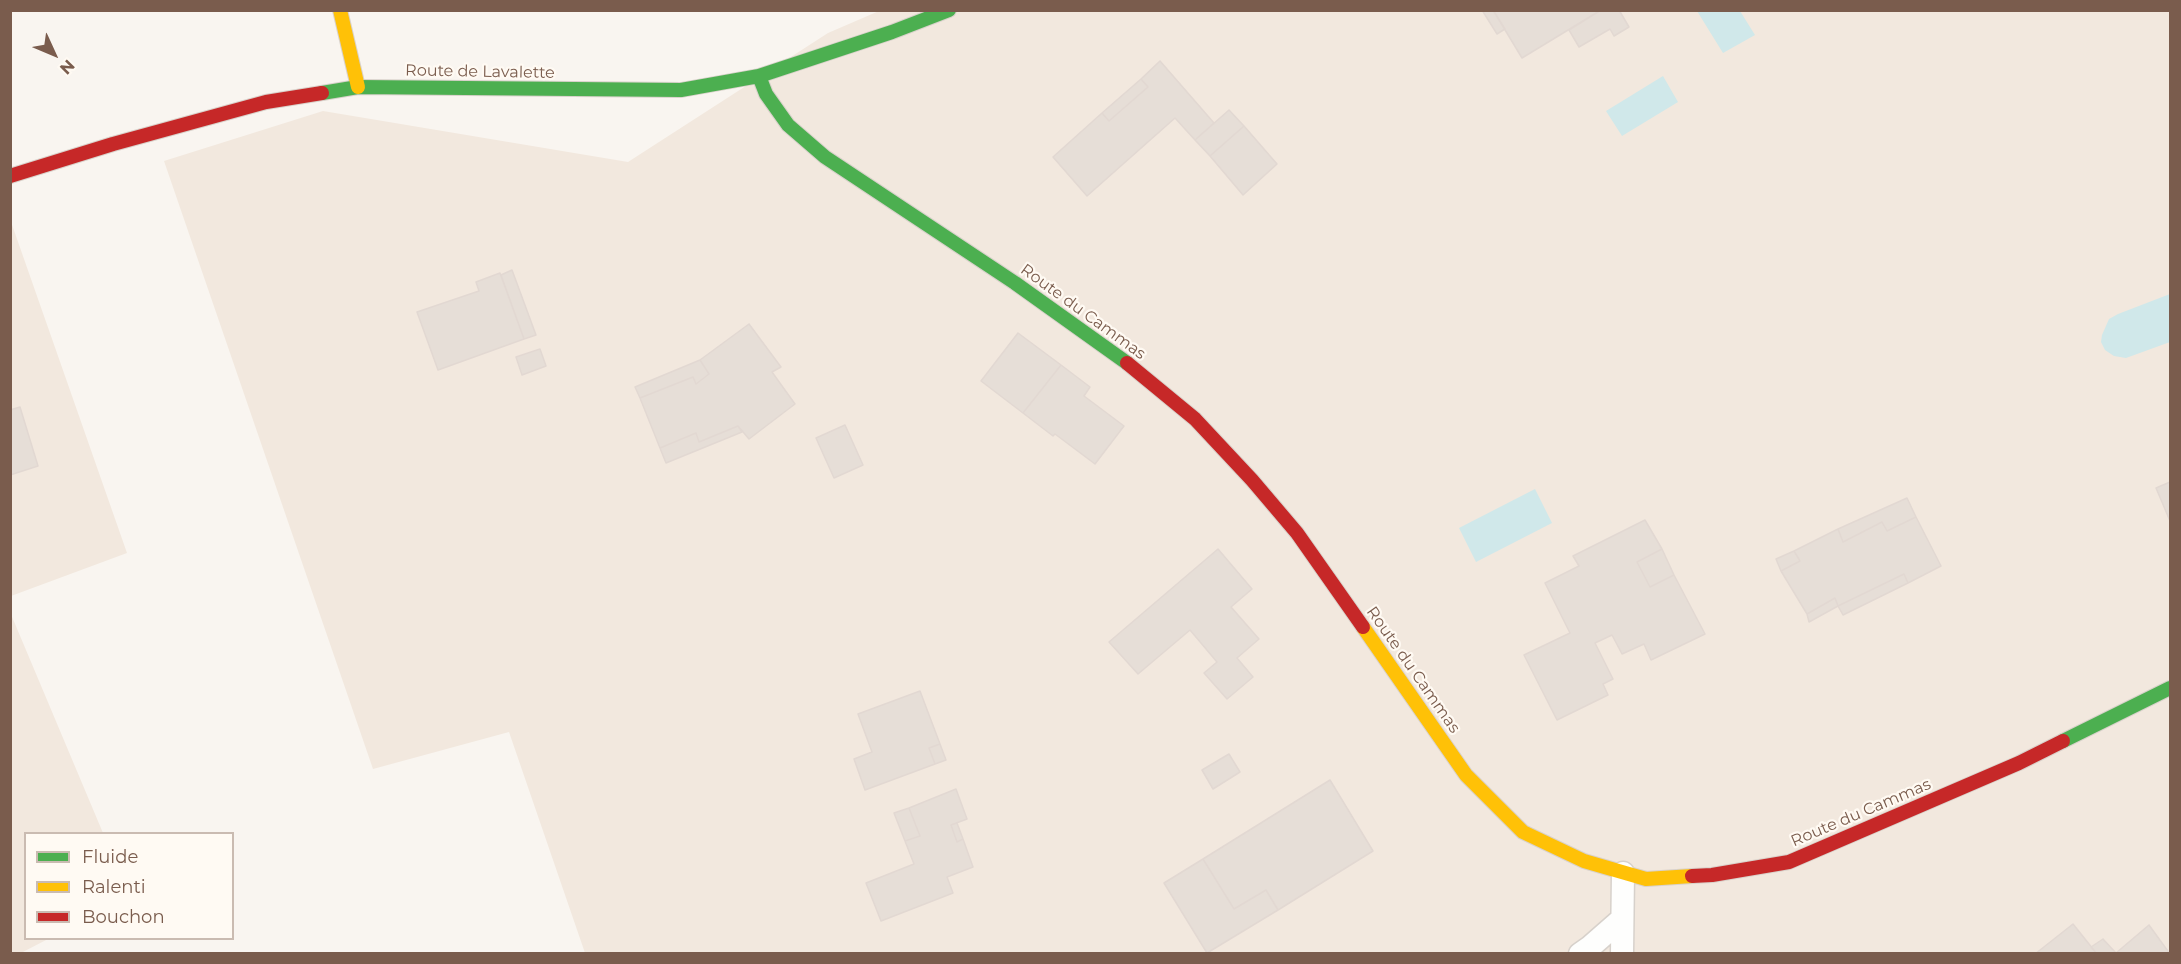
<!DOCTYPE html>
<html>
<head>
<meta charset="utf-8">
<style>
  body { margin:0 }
  #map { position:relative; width:2181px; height:964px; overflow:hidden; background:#f9f5f0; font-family:Montserrat,sans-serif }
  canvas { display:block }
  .frame { position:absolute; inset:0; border:12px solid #7a5c4d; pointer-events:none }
  .legend { position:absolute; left:24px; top:832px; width:210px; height:108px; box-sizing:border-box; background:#fffaf3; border:2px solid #cabbb1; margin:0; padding:8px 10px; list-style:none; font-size:18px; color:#7a5c4d }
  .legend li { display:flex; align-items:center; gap:12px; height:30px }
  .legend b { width:30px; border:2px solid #cabbb1 }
  .north { position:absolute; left:24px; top:24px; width:60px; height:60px; -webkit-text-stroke:4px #fffaf3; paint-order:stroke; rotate:134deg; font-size:16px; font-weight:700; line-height:24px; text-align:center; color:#7a5c4d }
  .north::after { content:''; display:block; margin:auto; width:21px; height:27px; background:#7a5c4d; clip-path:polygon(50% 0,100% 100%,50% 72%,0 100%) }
</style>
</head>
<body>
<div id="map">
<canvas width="2181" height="964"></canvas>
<div class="frame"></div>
<ul class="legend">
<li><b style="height:8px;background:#4caf50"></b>Fluide</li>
<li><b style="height:8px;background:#ffc107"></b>Ralenti</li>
<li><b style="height:8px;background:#c62828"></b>Bouchon</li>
</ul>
<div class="north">N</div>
</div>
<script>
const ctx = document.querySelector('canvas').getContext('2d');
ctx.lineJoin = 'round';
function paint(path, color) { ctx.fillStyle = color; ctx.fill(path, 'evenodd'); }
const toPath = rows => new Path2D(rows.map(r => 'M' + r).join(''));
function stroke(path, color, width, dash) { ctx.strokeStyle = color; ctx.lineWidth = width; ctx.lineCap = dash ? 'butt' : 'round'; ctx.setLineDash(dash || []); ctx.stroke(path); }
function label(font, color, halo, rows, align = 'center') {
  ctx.font = font + ' Montserrat,sans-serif'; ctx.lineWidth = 4.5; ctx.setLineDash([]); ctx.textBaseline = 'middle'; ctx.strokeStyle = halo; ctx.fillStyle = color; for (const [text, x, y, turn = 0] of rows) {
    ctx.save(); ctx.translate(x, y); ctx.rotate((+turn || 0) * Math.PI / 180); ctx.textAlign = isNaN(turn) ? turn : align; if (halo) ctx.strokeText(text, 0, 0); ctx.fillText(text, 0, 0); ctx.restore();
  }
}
const residential = toPath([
  [879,11,2170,11,2170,953,585,953,509,732,373,769,164,161,323,111,628,162,828,33],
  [10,219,127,553,11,596,10,596],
  [10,612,103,833,26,834,26,938,48,939,19,954,10,953]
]);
const water = toPath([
  [1697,11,1740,11,1755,35,1723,53],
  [1663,76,1678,102,1622,136,1606,111],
  [2170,294,2170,342,2126,358,2114,356,2105,350,2101,342,2102,335,2109,319,2118,314],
  [1535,489,1552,523,1476,562,1459,528]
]);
const building = toPath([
  [1482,10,1493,10,1505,29,1497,34,1482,10],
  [1493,10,1601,10,1522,58,1493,10],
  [1601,10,1619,10,1629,27,1614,36,1610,29,1579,47,1569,30,1601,10],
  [1160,61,1214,123,1195,140,1175,118,1087,196,1053,157,1102,113,1109,121,1148,87,1141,79,1160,61],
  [1141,79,1148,87,1109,121,1102,113,1141,79],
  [1229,110,1244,126,1210,156,1195,140,1229,110],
  [1244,126,1277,164,1243,195,1210,156,1244,126],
  [512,270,536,335,524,339,501,275,512,270],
  [500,273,524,339,438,370,417,312,479,291,476,282,500,273],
  [749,324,781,367,772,372,795,404,749,439,738,426,699,442,696,433,660,448,640,398,693,377,696,384,709,374,700,360,749,324],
  [1018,333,1061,365,1023,413,981,381,1018,333],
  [540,349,546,366,522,375,516,357,540,349],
  [700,360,709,374,696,384,693,377,640,398,635,387,700,360],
  [1061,365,1090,387,1084,396,1124,426,1095,464,1055,434,1053,436,1023,413,1061,365],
  [20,407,38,466,10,475,10,410,20,407],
  [845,425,863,465,834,478,816,438,845,425],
  [738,426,742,432,666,463,660,448,696,433,699,442,738,426],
  [2170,482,2170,521,2156,488,2170,482],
  [1907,498,1916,517,1887,531,1882,522,1843,542,1838,529,1907,498],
  [1916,517,1941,566,1908,583,1904,574,1838,606,1835,598,1807,614,1781,571,1800,561,1794,551,1838,529,1843,542,1882,522,1887,531,1916,517],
  [1645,520,1662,549,1637,562,1650,587,1674,575,1705,634,1651,660,1644,644,1622,654,1612,635,1595,643,1613,679,1603,684,1608,695,1557,720,1524,655,1570,633,1545,583,1579,566,1573,556,1645,520],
  [1218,549,1252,589,1231,607,1259,639,1237,658,1253,677,1227,699,1204,673,1217,662,1190,630,1138,674,1109,642,1218,549],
  [1662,549,1674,575,1650,587,1637,562,1662,549],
  [1794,551,1800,561,1781,571,1776,559,1794,551],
  [1904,574,1908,583,1843,615,1838,606,1904,574],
  [1835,598,1838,606,1809,622,1807,614,1835,598],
  [920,691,940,744,929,748,935,764,865,790,854,759,872,752,858,714,920,691],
  [940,744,946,760,935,764,929,748,940,744],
  [1229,754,1240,772,1213,789,1202,770,1229,754],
  [1330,780,1373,851,1278,910,1266,890,1234,909,1203,859,1330,780],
  [956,789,967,819,951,825,957,842,963,839,973,867,947,877,953,893,881,921,866,883,914,864,905,841,920,836,909,808,956,789],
  [909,808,920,836,905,841,894,813,909,808],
  [957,823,963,839,957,842,951,825,957,823],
  [1203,859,1234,909,1266,890,1278,910,1207,953,1164,883,1203,859],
  [2073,924,2097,954,2035,954,2073,924],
  [2149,925,2170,954,2115,954,2116,953,2149,925],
  [2103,939,2116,953,2097,954,2091,947,2103,939]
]);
const lane = toPath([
  [1580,954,1590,947,1622,919],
  [1622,954,1623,873]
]);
const fast = toPath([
  [759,76,766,94,788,125,825,157,1015,283,1127,363],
  [322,93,358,87,681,90,759,76,892,32,949,10],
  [2063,741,2170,688]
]);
const slow = toPath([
  [340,10,358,87],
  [1363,627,1466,775,1523,832,1584,861,1646,879,1692,876]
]);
const jam = toPath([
  [10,176,113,144,266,102,322,93],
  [1127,363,1195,419,1252,480,1297,533,1363,627],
  [1692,876,1712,875,1789,862,2019,763,2063,741]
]);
const streetNames = [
  ["Route de Lavalette",480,72,1],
  ["Route du Cammas",1083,312,36],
  ["Route du Cammas",1413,670,55],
  ["Route du Cammas",1861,813,-23]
];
paint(residential, '#f2e8de');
paint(water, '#d0e8ea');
paint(building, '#e6ded7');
stroke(building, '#e2d8d2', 1.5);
stroke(lane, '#d7d1cb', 25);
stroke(fast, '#d9d2cb', 16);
stroke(slow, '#d9d2cb', 16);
stroke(jam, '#d9d2cb', 16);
stroke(lane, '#fefefd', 22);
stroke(fast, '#4caf50', 14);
stroke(slow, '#ffc107', 14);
stroke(jam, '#c62828', 14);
label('16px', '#7a5c4d', '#fffaf3', streetNames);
</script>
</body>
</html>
